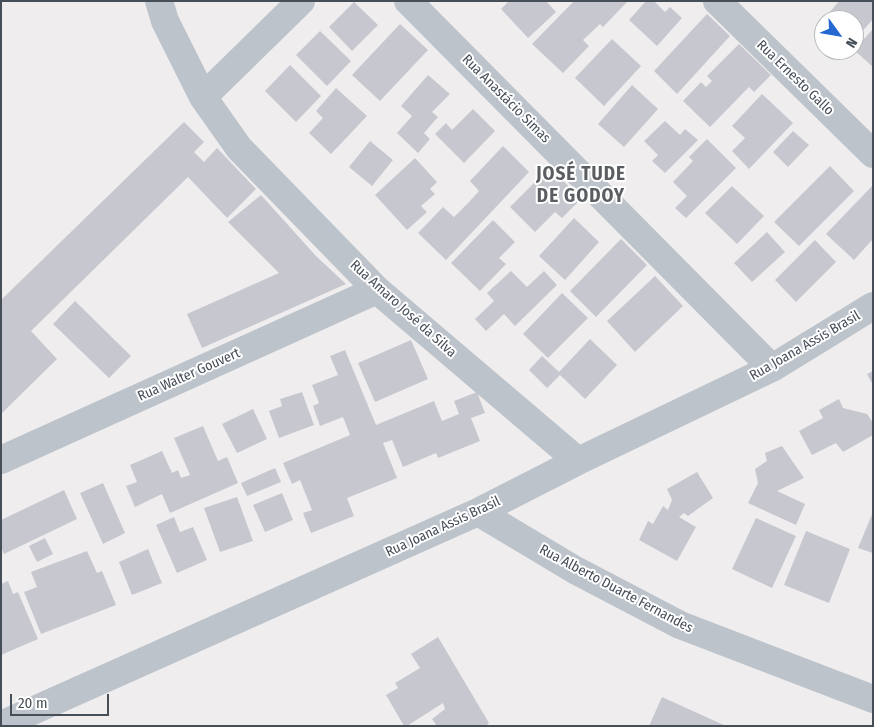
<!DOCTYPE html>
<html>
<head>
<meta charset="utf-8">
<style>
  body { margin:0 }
  #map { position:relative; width:874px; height:727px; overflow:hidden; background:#efeded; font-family:"Fira Sans Condensed",sans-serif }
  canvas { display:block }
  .frame { position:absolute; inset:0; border:2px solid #464f58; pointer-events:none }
  .north { position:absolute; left:814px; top:10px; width:50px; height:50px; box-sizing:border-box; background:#fff; border:1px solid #b5b9bc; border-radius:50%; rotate:122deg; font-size:14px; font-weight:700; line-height:20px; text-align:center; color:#464f58 }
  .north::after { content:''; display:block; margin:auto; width:18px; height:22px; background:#2568d1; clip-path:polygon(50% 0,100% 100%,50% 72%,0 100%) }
  .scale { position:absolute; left:10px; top:694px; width:99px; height:22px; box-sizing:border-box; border:2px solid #464f58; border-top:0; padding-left:6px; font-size:15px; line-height:18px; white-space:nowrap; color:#464f58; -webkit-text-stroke:4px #fff; paint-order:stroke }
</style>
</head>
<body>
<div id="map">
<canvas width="874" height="727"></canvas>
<div class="frame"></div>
<div class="north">N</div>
<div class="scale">20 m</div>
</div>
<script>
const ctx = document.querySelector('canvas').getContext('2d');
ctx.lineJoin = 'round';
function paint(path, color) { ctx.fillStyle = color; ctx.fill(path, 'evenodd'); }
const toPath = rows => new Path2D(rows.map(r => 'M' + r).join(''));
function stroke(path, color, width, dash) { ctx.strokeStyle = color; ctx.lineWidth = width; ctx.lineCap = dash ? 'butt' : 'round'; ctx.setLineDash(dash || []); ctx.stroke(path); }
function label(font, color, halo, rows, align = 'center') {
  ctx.font = font + ' "Fira Sans Condensed",sans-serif'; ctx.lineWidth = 4; ctx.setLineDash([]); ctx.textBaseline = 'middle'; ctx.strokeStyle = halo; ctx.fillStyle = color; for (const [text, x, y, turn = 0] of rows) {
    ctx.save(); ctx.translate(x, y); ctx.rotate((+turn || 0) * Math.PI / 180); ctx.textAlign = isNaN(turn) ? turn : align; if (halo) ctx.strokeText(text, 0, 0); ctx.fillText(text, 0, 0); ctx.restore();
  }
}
const building = toPath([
  [509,1,546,1,556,12,528,38,501,9],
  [574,1,628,1,603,27,600,24,583,40,589,46,563,73,532,44],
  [646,1,654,1,665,12,670,7,682,18,657,46,629,20],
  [839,1,873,1,873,19,854,41,854,20,827,20,825,18],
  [354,2,378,25,352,51,329,27],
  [707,14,730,36,677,94,654,71],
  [400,24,428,50,380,101,352,75],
  [873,29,873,67,854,50],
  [320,31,351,61,327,86,296,55],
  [612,39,641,66,604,106,575,78],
  [739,44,771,75,754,92,749,87,710,127,683,101,701,82,706,87,712,81,707,76],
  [290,65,321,96,296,122,265,91],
  [428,75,450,94,432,112,438,117,424,133,430,139,418,153,397,133,412,116,401,106],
  [632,85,658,109,624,147,598,124],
  [336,88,367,116,331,154,309,133,323,118,316,111],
  [762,94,793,123,749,169,732,151,745,138,732,126],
  [473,109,495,131,464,163,435,134,446,123,452,130],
  [665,121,680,135,685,129,698,140,665,173,652,161,658,155,644,141],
  [184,122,204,142,194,152,204,162,217,148,256,189,227,218,188,177,31,331,57,359,1,414,1,300],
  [793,131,809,145,788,167,773,152],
  [707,139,736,168,686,218,675,208,687,196,673,182,693,161,689,157],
  [370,141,393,160,372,186,349,167],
  [503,146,529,172,446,260,418,233,443,207,454,217,469,202,479,191,470,181],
  [415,158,437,182,430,189,435,194,421,206,427,212,407,230,375,195],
  [830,166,854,191,799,246,774,222],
  [550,167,581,199,562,218,555,212,535,232,510,207],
  [873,185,873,239,854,260,826,234],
  [732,186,764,216,737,244,705,213],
  [261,195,316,256,346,284,202,348,187,314,279,273,228,222],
  [574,218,599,242,565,280,539,256],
  [493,220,515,242,499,258,506,264,480,291,451,263],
  [767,232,785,252,752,282,734,263],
  [621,239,647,265,596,317,570,291],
  [815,240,836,262,796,302,775,280],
  [511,271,527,287,544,271,557,285,515,326,504,314,486,331,475,319,494,301,487,293],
  [655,276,683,306,635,352,607,321],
  [562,293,588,318,548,358,523,334],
  [75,301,131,356,109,378,53,324],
  [590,339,617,365,585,399,560,375,547,388,529,370,542,356,559,372],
  [411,340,428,379,375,402,358,363],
  [345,350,376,425,434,401,442,421,459,414,454,401,477,392,485,413,471,418,480,441,438,458,436,453,403,467,392,440,383,443,397,478,347,498,354,516,311,533,303,513,312,510,300,480,292,484,283,463,350,435,343,417,320,426,313,406,319,403,312,385,338,375,330,356],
  [873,371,873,385,867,374],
  [302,392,314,425,279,438,269,411,282,406,280,399],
  [839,399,843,408,867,414,873,423,873,435,843,452,836,443,812,455,799,431,823,418,819,410],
  [253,409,267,439,237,453,222,424],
  [203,426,218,461,227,457,238,483,170,513,162,494,135,507,126,486,137,482,130,465,162,451,172,473,178,470,181,478,190,475,174,438],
  [782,446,804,478,777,491,805,504,796,525,748,503,758,483,755,469,767,461,765,453],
  [275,468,281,482,247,496,241,483],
  [697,472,713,498,688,516,684,513,679,517,696,527,677,561,639,540,648,521,653,524,663,506,668,510,672,500,667,489],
  [103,483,125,533,103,544,80,493],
  [64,490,77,519,4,554,1,547,1,520],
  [282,493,293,520,265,532,253,505],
  [237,497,253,541,220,552,204,508],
  [873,512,873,553,858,548],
  [174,517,180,532,193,527,207,560,177,573,156,525],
  [756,518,796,536,772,588,732,569],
  [806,531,850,549,829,603,784,585],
  [45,538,53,554,37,562,29,546],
  [148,549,162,583,132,595,119,562],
  [87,551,97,573,102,571,116,605,41,634,24,592,37,587,31,572],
  [8,581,13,594,18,592,38,639,1,655,1,584],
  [438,637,489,723,486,726,437,726,432,719,445,709,443,703,407,726,404,726,386,695,398,688,395,683,420,668,411,654],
  [662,697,726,726,649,726]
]);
const minor = toPath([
  [159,1,165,21,203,97,239,148,377,290,578,461],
  [408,1,772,368],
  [717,1,873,154],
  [203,97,301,1],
  [1,460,377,290],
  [478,512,575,570,680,625,873,699],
  [1,725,478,512,578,461,772,368,873,306]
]);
const streetNames = [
  ["Rua Ernesto Gallo",795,78,44],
  ["Rua Anastácio Simas",506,99,45],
  ["Rua Amaro José da Silva",403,309,42],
  ["Rua Joana Assis Brasil",805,346,-30],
  ["Rua Walter Gouvert",189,375,-24],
  ["Rua Joana Assis Brasil",443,527,-25],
  ["Rua Alberto Duarte Fernandes",616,589,28]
];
const districtNames = [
  ["JOSÉ TUDE",581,175],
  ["DE GODOY",581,197]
];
paint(building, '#c7c8cf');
stroke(minor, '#bcc3cb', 28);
label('14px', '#464f58', '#fff', streetNames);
ctx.letterSpacing = '1px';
label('bold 19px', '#5a5d61', '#fff', districtNames);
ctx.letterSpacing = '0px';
</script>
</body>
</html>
